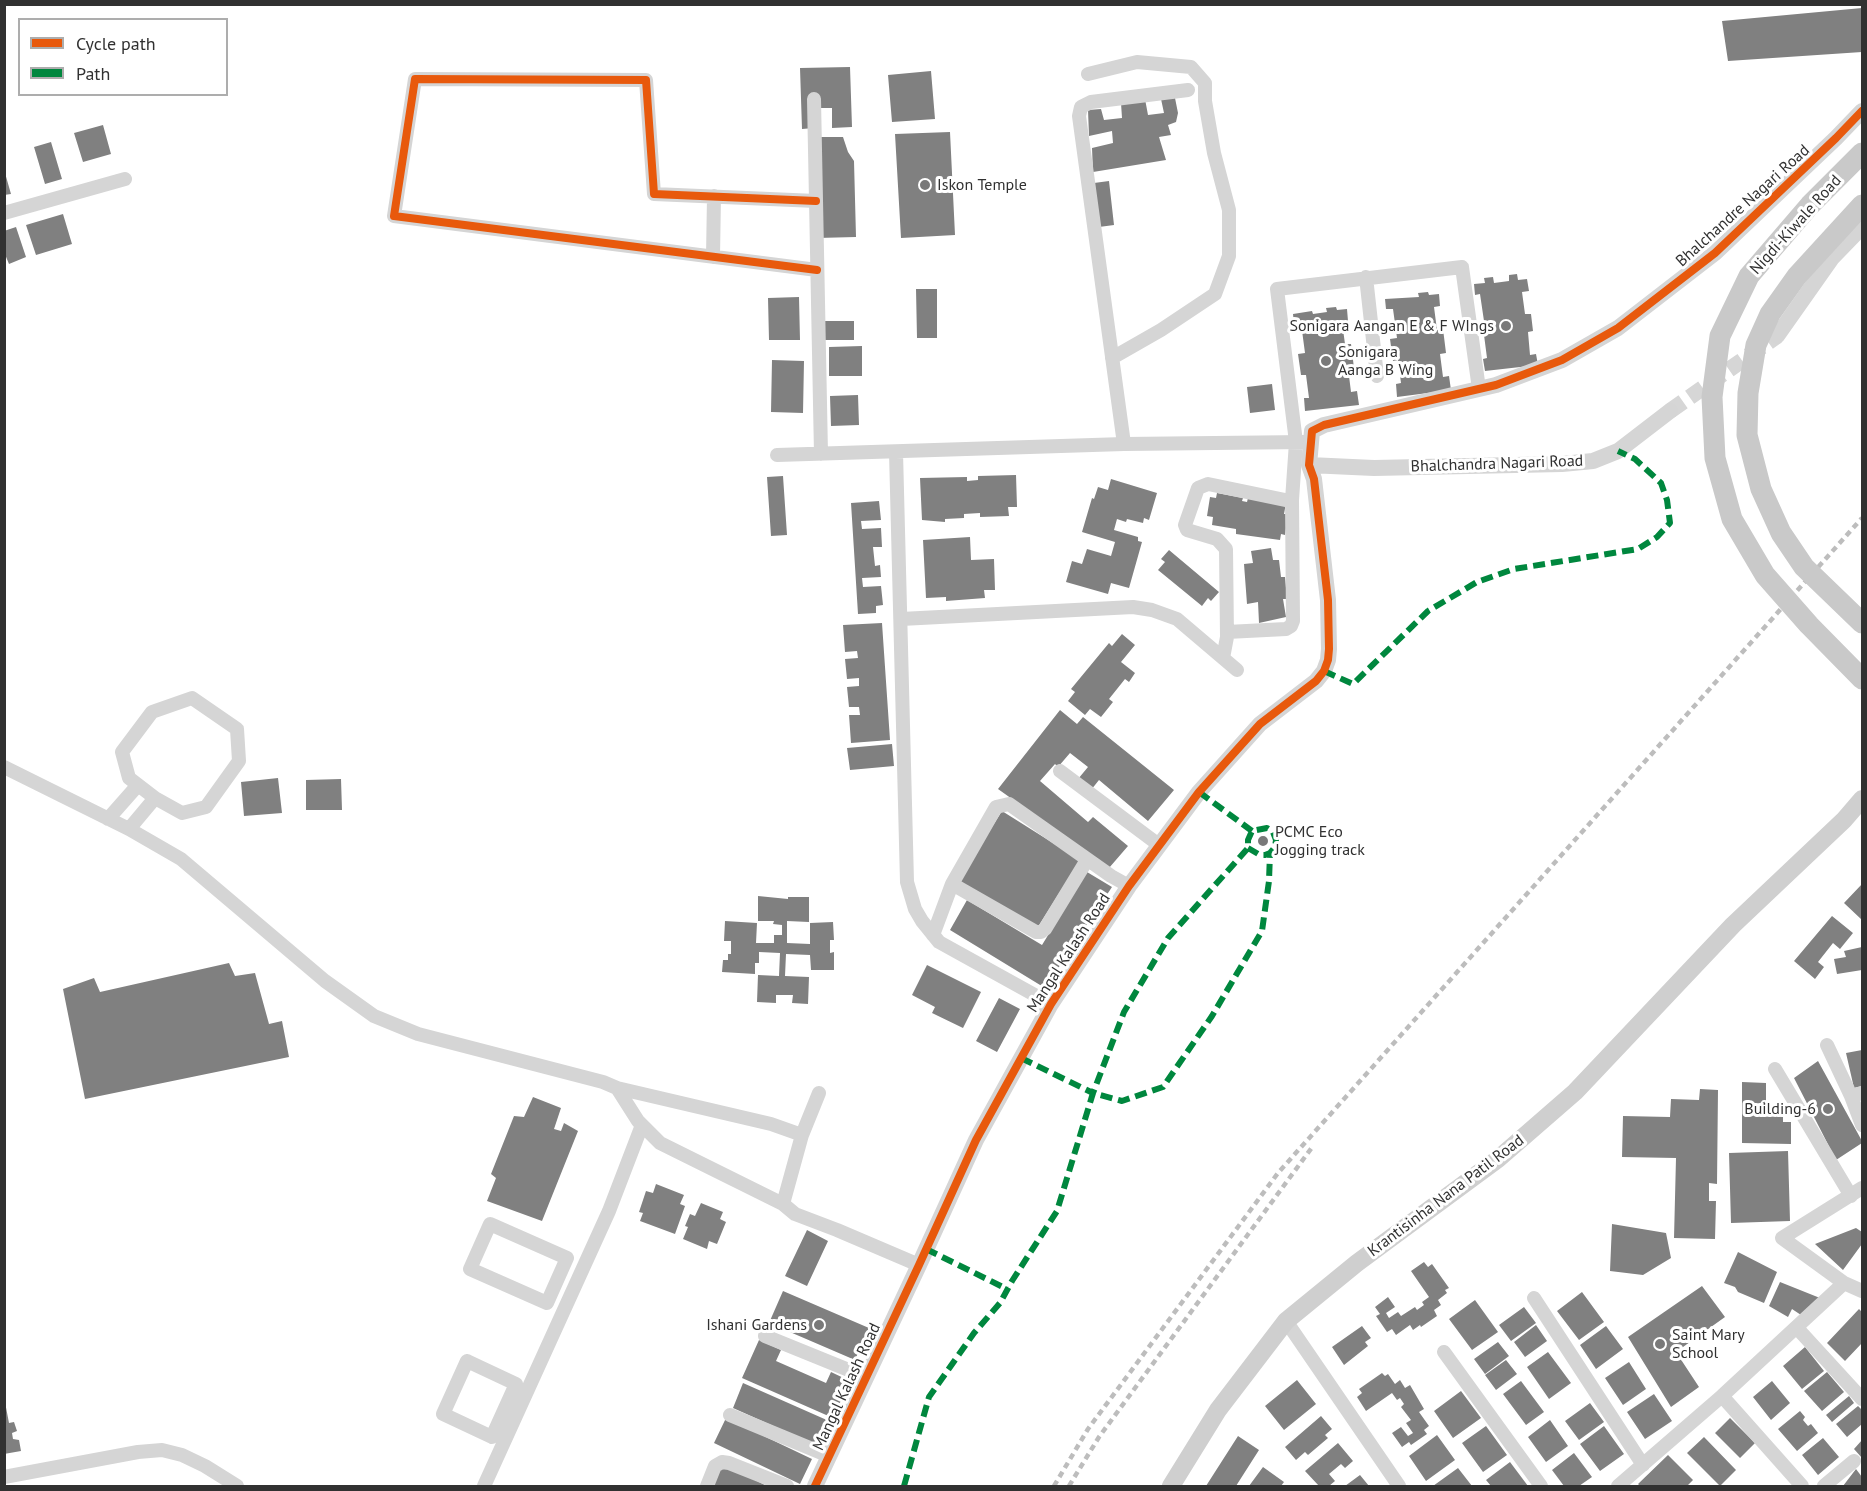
<!DOCTYPE html>
<html>
<head>
<meta charset="utf-8">
<style>
  body { margin:0 }
  #map { position:relative; width:1867px; height:1491px; overflow:hidden; background:#fff; font-family:"PT Sans",sans-serif }
  canvas { display:block }
  .frame { position:absolute; inset:0; border:6px solid #313131; pointer-events:none }
  .legend { position:absolute; left:18px; top:18px; width:210px; height:78px; box-sizing:border-box; background:#fff; border:2px solid #adadad; margin:0; padding:8px 10px; list-style:none; font-size:18px; color:#313131 }
  .legend li { display:flex; align-items:center; gap:12px; height:30px }
  .legend b { width:30px; border:2px solid #adadad }
</style>
</head>
<body>
<div id="map">
<canvas width="1867" height="1491"></canvas>
<div class="frame"></div>
<ul class="legend">
<li><b style="height:8px;background:#e8590c"></b>Cycle path</li>
<li><b style="height:8px;background:#00873e"></b>Path</li>
</ul>
</div>
<script>
const ctx = document.querySelector('canvas').getContext('2d');
ctx.lineJoin = 'round';
function paint(path, color) { ctx.fillStyle = color; ctx.fill(path, 'evenodd'); }
const toPath = rows => new Path2D(rows.map(r => 'M' + r).join(''));
function stroke(path, color, width, dash) { ctx.strokeStyle = color; ctx.lineWidth = width; ctx.lineCap = dash ? 'butt' : 'round'; ctx.setLineDash(dash || []); ctx.stroke(path); }
function label(font, color, halo, rows, align = 'center') {
  ctx.font = font + ' "PT Sans",sans-serif'; ctx.lineWidth = 6; ctx.setLineDash([]); ctx.textBaseline = 'middle'; ctx.strokeStyle = halo; ctx.fillStyle = color; for (const [text, x, y, turn = 0] of rows) {
    ctx.save(); ctx.translate(x, y); ctx.rotate((+turn || 0) * Math.PI / 180); ctx.textAlign = isNaN(turn) ? turn : align; if (halo) ctx.strokeText(text, 0, 0); ctx.fillText(text, 0, 0); ctx.restore();
  }
}
const building = toPath([
  [1862,8,1862,52,1728,61,1722,21],
  [850,67,852,127,832,128,832,108,819,108,820,137,843,137,848,152,854,161,856,237,817,238,814,128,802,129,800,68],
  [931,71,935,119,892,122,888,75],
  [1175,98,1178,113,1176,122,1168,125,1171,135,1159,137,1166,160,1093,172,1092,148,1113,143,1112,131,1089,136,1088,110,1101,109,1104,120,1122,118,1121,103,1145,99,1148,115,1164,113,1161,99],
  [103,125,111,154,83,162,74,133],
  [950,132,955,235,901,238,895,134],
  [51,142,62,179,45,184,34,147],
  [5,173,11,194,4,195,4,174],
  [1109,181,1114,225,1099,227,1094,183],
  [63,214,72,244,36,255,26,225],
  [16,227,26,257,9,264,4,252,4,231],
  [1517,274,1518,280,1527,279,1529,291,1522,292,1525,314,1531,314,1533,331,1528,332,1530,355,1536,354,1538,365,1485,371,1483,359,1487,358,1484,335,1481,336,1479,322,1484,321,1480,294,1475,295,1474,284,1485,283,1484,278,1493,277,1494,283,1509,281,1509,275],
  [916,289,937,289,937,338,917,338],
  [1428,292,1429,295,1439,294,1440,306,1434,307,1437,330,1443,329,1446,353,1440,354,1443,377,1449,376,1451,390,1397,397,1396,384,1401,383,1398,360,1393,361,1390,339,1397,338,1393,309,1386,309,1385,299,1419,297,1418,293],
  [799,297,800,340,769,340,768,298],
  [1336,307,1337,310,1347,309,1348,321,1342,322,1345,344,1351,344,1354,368,1348,368,1351,392,1357,391,1359,405,1305,411,1304,398,1309,398,1306,375,1301,375,1298,354,1305,353,1301,323,1294,324,1293,314,1312,311,1313,314,1327,312,1326,308],
  [825,321,854,321,854,340,825,340],
  [862,346,862,376,829,376,829,347],
  [772,360,804,361,803,413,771,412],
  [1272,384,1275,410,1250,413,1247,387],
  [858,395,859,425,831,426,830,396],
  [1016,475,1017,507,1008,507,1009,516,980,517,980,513,964,514,964,518,945,519,945,522,922,520,920,478,967,477,967,481,978,480,978,476],
  [783,476,787,535,771,536,767,477],
  [1111,479,1157,493,1149,520,1144,518,1143,523,1127,519,1126,522,1117,519,1114,530,1138,537,1138,541,1142,542,1129,588,1111,583,1108,594,1066,582,1072,561,1082,564,1087,549,1111,556,1115,542,1082,532,1092,498,1094,499,1098,487,1108,490],
  [1217,493,1243,498,1242,501,1247,502,1248,498,1286,503,1284,514,1288,514,1285,535,1281,534,1280,540,1236,534,1236,529,1212,525,1213,517,1207,516,1210,497,1216,498],
  [879,501,881,520,861,521,862,529,881,528,882,547,873,547,875,566,880,565,881,577,862,578,863,587,881,586,883,605,876,606,876,613,858,614,851,503],
  [970,537,971,560,994,559,995,590,984,590,985,598,946,601,946,597,926,598,923,540],
  [1271,548,1273,560,1279,560,1281,577,1285,577,1287,599,1283,599,1286,617,1259,623,1258,602,1247,604,1244,564,1253,563,1251,551],
  [1169,550,1219,592,1211,601,1208,598,1202,606,1158,570,1165,562,1161,559],
  [882,623,890,740,851,743,849,715,860,715,859,707,849,707,847,687,859,686,859,678,847,679,845,659,858,658,857,651,845,652,843,625],
  [1122,634,1135,645,1121,662,1135,673,1129,682,1125,679,1109,699,1113,702,1101,717,1090,709,1085,715,1068,701,1075,692,1071,689,1109,643,1112,646],
  [1060,710,1077,724,1083,717,1174,790,1148,821,1099,780,1091,790,1078,779,1088,767,1070,753,1058,767,1055,764,1040,781,1088,822,1093,817,1128,846,1109,868,998,789],
  [892,744,894,766,850,770,847,748],
  [278,778,282,813,244,816,241,782],
  [341,779,342,810,306,810,306,780],
  [1002,811,1080,860,1036,930,958,881],
  [1087,872,1112,887,1045,988,950,930,967,900,1042,945],
  [1862,884,1862,920,1844,903],
  [758,896,788,899,788,897,809,897,809,922,787,921,787,943,810,944,810,923,833,922,834,940,830,940,830,953,834,952,834,970,811,970,810,955,786,954,785,976,809,977,808,1004,792,1003,793,995,776,995,776,1003,757,1002,758,975,779,976,780,953,759,952,759,963,755,963,755,974,722,972,723,960,728,960,728,954,731,954,731,941,724,941,725,921,757,923,756,943,774,943,774,935,782,935,782,925,773,924,774,921,758,921],
  [1832,916,1853,933,1840,949,1833,943,1818,962,1824,967,1815,979,1794,961],
  [1862,947,1862,970,1837,974,1834,959,1846,957,1844,951],
  [229,963,235,976,255,973,269,1024,282,1021,289,1057,85,1099,63,989,94,978,100,992],
  [927,965,981,992,963,1028,932,1013,935,1007,912,995],
  [999,998,1020,1009,997,1052,976,1041],
  [1862,1050,1862,1086,1854,1088,1846,1053],
  [1818,1061,1862,1141,1862,1143,1836,1160,1794,1078],
  [1742,1082,1766,1083,1766,1104,1775,1104,1775,1109,1783,1110,1783,1122,1791,1122,1791,1144,1742,1143],
  [1700,1089,1718,1090,1717,1184,1709,1183,1709,1201,1716,1201,1715,1239,1674,1238,1676,1158,1622,1157,1623,1116,1670,1117,1671,1099,1699,1100],
  [533,1097,561,1108,554,1129,561,1131,564,1123,578,1131,542,1221,487,1201,496,1178,491,1174,514,1116,524,1117],
  [1788,1151,1790,1221,1731,1223,1729,1153],
  [656,1184,684,1195,680,1204,685,1206,675,1234,640,1221,643,1213,639,1212,646,1191,653,1193],
  [701,1203,723,1212,720,1219,726,1222,717,1244,709,1241,707,1249,683,1239,688,1227,685,1226,690,1214,695,1216],
  [1612,1224,1666,1233,1671,1258,1643,1275,1610,1271],
  [1856,1228,1862,1232,1862,1244,1843,1270,1815,1244],
  [807,1230,828,1241,807,1286,785,1276],
  [1738,1252,1777,1272,1764,1303,1738,1292,1735,1287,1724,1283],
  [1424,1262,1428,1267,1432,1264,1449,1288,1445,1290,1447,1293,1438,1300,1441,1305,1434,1310,1437,1316,1421,1327,1420,1325,1413,1330,1410,1325,1396,1335,1392,1329,1387,1332,1376,1316,1380,1314,1375,1307,1388,1297,1395,1307,1386,1313,1389,1318,1398,1312,1401,1316,1415,1307,1417,1310,1424,1305,1422,1302,1429,1297,1411,1271],
  [1780,1282,1820,1298,1801,1315,1792,1309,1788,1317,1769,1306],
  [1702,1286,1725,1317,1676,1352,1699,1387,1671,1407,1628,1337],
  [783,1291,869,1328,855,1360,769,1323],
  [1582,1292,1604,1322,1579,1340,1557,1311],
  [1475,1300,1498,1332,1472,1350,1449,1319],
  [1524,1307,1536,1323,1511,1341,1499,1325],
  [1859,1309,1862,1312,1862,1343,1845,1361,1827,1343],
  [1536,1325,1547,1341,1525,1357,1514,1342],
  [1362,1326,1371,1338,1365,1342,1368,1346,1344,1365,1332,1347],
  [1606,1326,1623,1349,1596,1369,1580,1345],
  [759,1340,781,1350,776,1361,826,1383,831,1372,850,1381,833,1418,742,1378],
  [1498,1342,1509,1356,1485,1374,1474,1359],
  [1805,1347,1824,1371,1802,1389,1783,1366],
  [1548,1352,1571,1383,1549,1399,1527,1367],
  [1506,1360,1517,1374,1496,1390,1485,1375],
  [1629,1362,1646,1389,1623,1405,1605,1378],
  [1827,1372,1844,1392,1822,1411,1804,1391],
  [1382,1373,1385,1376,1388,1374,1395,1384,1400,1380,1405,1388,1410,1385,1424,1409,1419,1412,1429,1426,1424,1430,1427,1434,1411,1445,1409,1442,1402,1447,1392,1433,1401,1427,1408,1436,1413,1433,1406,1423,1411,1420,1401,1407,1404,1404,1400,1398,1397,1400,1392,1393,1366,1411,1357,1397,1362,1393,1359,1389],
  [1297,1380,1316,1404,1284,1430,1265,1406],
  [1521,1381,1544,1412,1526,1425,1503,1394],
  [1772,1381,1790,1403,1771,1420,1753,1397],
  [743,1383,829,1421,818,1446,733,1408],
  [1461,1391,1481,1418,1453,1438,1434,1411],
  [1654,1394,1672,1421,1645,1439,1627,1412],
  [1849,1396,1854,1403,1832,1422,1826,1415],
  [4,1397,9,1423,14,1422,17,1431,12,1433,13,1439,19,1440,21,1451,4,1454],
  [1590,1403,1604,1422,1579,1440,1565,1421],
  [1858,1406,1862,1410,1862,1424,1847,1437,1836,1424],
  [1800,1411,1805,1417,1803,1420,1808,1426,1811,1424,1818,1433,1797,1451,1778,1429],
  [1321,1416,1332,1429,1325,1435,1328,1438,1308,1455,1305,1452,1296,1460,1285,1447],
  [726,1418,812,1459,800,1484,714,1443],
  [1730,1418,1755,1443,1740,1458,1715,1433],
  [1550,1420,1568,1446,1546,1462,1528,1437],
  [1486,1426,1507,1455,1483,1472,1462,1443],
  [1604,1426,1624,1454,1600,1471,1580,1444],
  [1437,1435,1455,1460,1426,1481,1409,1456],
  [1238,1436,1259,1450,1236,1486,1206,1486],
  [1704,1437,1736,1470,1720,1486,1687,1453],
  [1823,1438,1839,1457,1818,1475,1802,1455],
  [1862,1440,1862,1458,1854,1449],
  [1338,1443,1353,1461,1345,1468,1341,1464,1329,1474,1335,1481,1329,1486,1319,1486,1305,1471],
  [1574,1453,1592,1477,1579,1486,1564,1486,1552,1470],
  [1668,1455,1693,1480,1687,1486,1640,1486,1638,1484],
  [1510,1462,1528,1486,1491,1486,1486,1480],
  [723,1464,767,1486,711,1486],
  [1263,1467,1284,1482,1281,1486,1249,1486],
  [1458,1468,1472,1486,1433,1486],
  [1856,1469,1862,1477,1862,1486,1843,1486],
  [1360,1475,1369,1486,1345,1486]
]);
const tertiaryTunnel = toPath([
  [1670,411,1777,336]
]);
const minor = toPath([
  [1088,74,1137,62,1191,67,1205,83,1205,101,1214,153,1229,210,1229,256,1215,294,1161,330,1112,358],
  [814,99,821,454],
  [816,201,654,194,646,80,415,79,394,216,817,270],
  [4,213,125,179],
  [713,257,714,196],
  [1366,277,1377,376],
  [1124,444,1079,116,1081,107,1091,102,1188,90],
  [896,452,907,882,915,909,922,921,939,942,1051,1004],
  [777,455,1124,444,1306,442],
  [901,619,1133,607,1152,610,1177,619,1237,670],
  [1227,632,1286,629,1291,626,1293,621,1292,500],
  [1223,658,1227,637,1226,549,1217,539,1187,530,1185,525,1198,488,1208,484,1290,501,1292,500,1296,442,1277,289,1462,267,1479,389],
  [4,767,129,829,181,859,325,981,374,1016,418,1034,603,1082,617,1088,638,1121,660,1143,783,1204,795,1214,837,1230,919,1265],
  [1060,771,1159,845],
  [108,819,138,785],
  [129,829,155,798,129,778,122,752,152,712,192,698,237,729,239,761,206,807,182,813,155,798],
  [952,884,996,807,1009,804,1111,876,1129,886],
  [933,935,952,884,1036,932,1041,932,1045,929,1087,860],
  [1827,1045,1851,1096],
  [1775,1069,1851,1196],
  [617,1088,771,1124,802,1135],
  [1862,1093,1851,1096,1862,1125],
  [1862,1188,1782,1238,1844,1283,1862,1291],
  [783,1204,802,1135,819,1093],
  [490,1224,567,1258,547,1303,470,1269,490,1224],
  [1534,1298,1643,1465],
  [1286,1321,1399,1486],
  [1797,1328,1862,1399],
  [765,1336,866,1377],
  [1444,1352,1541,1486],
  [467,1361,516,1384,492,1437,443,1414,467,1361],
  [1722,1396,1802,1486],
  [730,1415,829,1456],
  [4,1477,138,1452,162,1450,182,1455,205,1466,237,1486],
  [484,1486,609,1211,642,1125],
  [707,1486,715,1466,722,1462,729,1463,787,1486],
  [1618,1486,1722,1396,1844,1283],
  [1824,1486,1854,1461]
]);
const tertiary = toPath([
  [1777,336,1832,258,1862,227],
  [1309,465,1374,468,1562,464,1593,461,1618,451,1670,411],
  [815,1486,919,1265,976,1140,1051,1004,1129,886,1199,792,1260,724,1316,681,1324,671,1328,660,1329,649,1328,600,1314,479,1309,465,1312,431,1324,425,1496,385,1562,360,1618,328,1715,253,1836,138,1862,111]
]);
const secondary = toPath([
  [1171,1486,1218,1410,1286,1321,1357,1263,1498,1159,1575,1092,1733,925,1844,820,1862,799]
]);
const rail = toPath([
  [1054,1486,1088,1429,1278,1173,1862,518],
  [1069,1486,1099,1437,1313,1146]
]);
const primaryBridge = toPath([
  [1862,153,1810,205,1749,276,1720,336,1712,397,1715,458,1732,519,1765,575,1809,625,1862,679],
  [1862,205,1797,276,1770,314,1756,345,1748,393,1747,435,1761,489,1781,533,1804,567,1862,623]
]);
const quiet = toPath([
  [1324,671,1353,684,1428,611,1477,582,1514,569,1638,549,1657,537,1670,523,1667,500,1661,483,1635,459,1618,451],
  [1199,792,1252,831],
  [1021,1058,1093,1093,1124,1012,1168,938,1248,848,1248,840,1252,831,1267,828,1273,832,1276,840,1275,847,1270,853,1265,855,1260,855,1248,848],
  [926,1249,1007,1289],
  [904,1486,929,1397,974,1333,1000,1303,1012,1281,1057,1211,1093,1093,1122,1101,1163,1087,1212,1016,1262,931,1269,881,1270,853]
]);
const cycleway = toPath([
  [816,201,654,194,646,80,415,79,394,216,817,270],
  [815,1486,919,1265,976,1140,1051,1004,1129,886,1199,792,1260,724,1316,681,1324,671,1328,660,1329,649,1328,600,1314,479,1309,465,1312,431,1324,425,1496,385,1562,360,1618,328,1715,253,1836,138,1862,111]
]);
const markers = [
  [925,185,6,"#797979"],
  [1506,326,6,"#797979"],
  [1326,361,6,"#797979"],
  [1263,841,6,"#797979"],
  [1828,1109,6,"#797979"],
  [819,1325,6,"#797979"],
  [1660,1344,6,"#797979"]
];
const poiNames = [
  ["Iskon Temple",937,185],
  ["Sonigara Aangan E & F WIngs",1494,326,"right"],
  ["Sonigara",1338,352],
  ["Aanga B Wing",1338,370],
  ["PCMC Eco",1275,832],
  ["Jogging track",1275,850],
  ["Building-6",1816,1109,"right"],
  ["Ishani Gardens",807,1325,"right"],
  ["Saint Mary",1672,1335],
  ["School",1672,1353]
];
const streetNames = [
  ["Bhalchandre Nagari Road",1743,206,-42],
  ["Nigdi-Kiwale Road",1796,225,-48],
  ["Bhalchandra Nagari Road",1497,464,-2],
  ["Mangal Kalash Road",1069,953,-57],
  ["Krantisinha Nana Patil Road",1446,1196,-37],
  ["Mangal Kalash Road",847,1387,-65]
];
paint(building, '#808080');
stroke(tertiaryTunnel, '#d6d6d6', 16, [16, 8]);
stroke(minor, '#d5d5d5', 14);
stroke(tertiary, '#d5d5d5', 16);
stroke(secondary, '#cfcfcf', 18);
stroke(rail, '#bdbdbd', 4.5, [6, 4.5]);
stroke(primaryBridge, '#c9c9c9', 21);
stroke(quiet, '#00873e', 6, [12, 6]);
stroke(cycleway, '#e8590c', 8);
for (const [x, y, r, color] of markers) { const dot = new Path2D(); dot.arc(x, y, r, 0, 2 * Math.PI); ctx.fillStyle = color; ctx.fill(dot); stroke(dot, '#fff', 2); }
label('16px', '#313131', '#fff', poiNames, 'left');
label('16px', '#313131', '#fff', streetNames);
</script>
</body>
</html>
